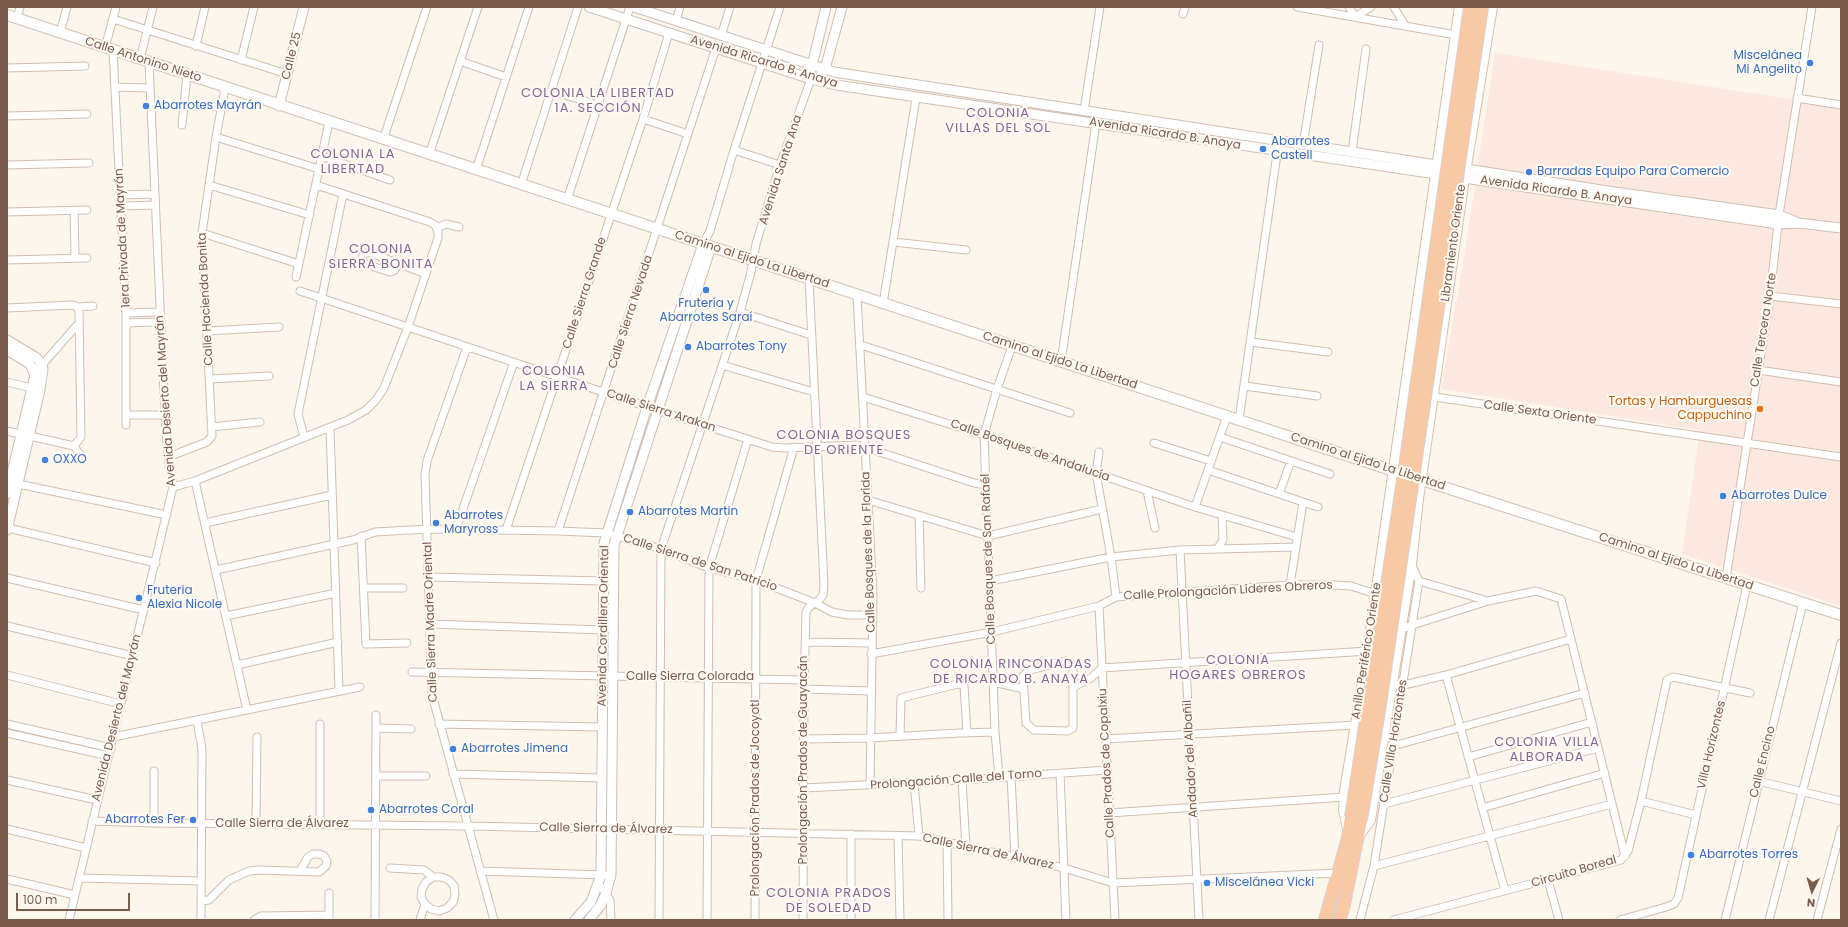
<!DOCTYPE html>
<html>
<head>
<meta charset="utf-8">
<style>
  body { margin:0 }
  #map { position:relative; width:1848px; height:927px; overflow:hidden; background:#fdf6ec; font-family:Poppins,sans-serif }
  canvas { display:block }
  .frame { position:absolute; inset:0; border:8px solid #7a5c4d; pointer-events:none }
  .north { position:absolute; left:1792px; top:871px; width:40px; height:40px; -webkit-text-stroke:3px #fffaf3; paint-order:stroke; rotate:185deg; font-size:11px; font-weight:700; line-height:16px; text-align:center; color:#7a5c4d }
  .north::after { content:''; display:block; margin:auto; width:14px; height:18px; background:#7a5c4d; clip-path:polygon(50% 0,100% 100%,50% 72%,0 100%) }
  .scale { position:absolute; left:16px; top:893px; width:114px; height:18px; box-sizing:border-box; border:2px solid #7a5c4d; border-top:0; padding-left:5px; font-size:12px; line-height:14px; white-space:nowrap; color:#7a5c4d; -webkit-text-stroke:3px #fffaf3; paint-order:stroke }
</style>
</head>
<body>
<div id="map">
<canvas width="1848" height="927"></canvas>
<div class="frame"></div>
<div class="north">N</div>
<div class="scale">100 m</div>
</div>
<script>
const ctx = document.querySelector('canvas').getContext('2d');
ctx.lineJoin = 'round';
function paint(path, color) { ctx.fillStyle = color; ctx.fill(path, 'evenodd'); }
const toPath = rows => new Path2D(rows.map(r => 'M' + r).join(''));
function stroke(path, color, width, dash) { ctx.strokeStyle = color; ctx.lineWidth = width; ctx.lineCap = dash ? 'butt' : 'round'; ctx.setLineDash(dash || []); ctx.stroke(path); }
function label(font, color, halo, rows, align = 'center') {
  ctx.font = font + ' Poppins,sans-serif'; ctx.lineWidth = 4; ctx.setLineDash([]); ctx.textBaseline = 'middle'; ctx.strokeStyle = halo; ctx.fillStyle = color; for (const [text, x, y, turn = 0] of rows) {
    ctx.save(); ctx.translate(x, y); ctx.rotate((+turn || 0) * Math.PI / 180); ctx.textAlign = isNaN(turn) ? turn : align; if (halo) ctx.strokeText(text, 0, 0); ctx.fillText(text, 0, 0); ctx.restore();
  }
}
const commercial = toPath([
  [1495,53,1841,107,1841,606,1682,554,1700,430,1441,389,1463,264]
]);
const minor = toPath([
  [1297,7,1456,35],
  [1349,7,1355,17,1371,7],
  [1394,7,1404,24],
  [1183,14,1185,7],
  [17,19,20,7],
  [113,19,287,74],
  [676,21,680,7],
  [60,33,67,7],
  [721,36,730,7],
  [196,46,205,7],
  [105,48,116,7],
  [113,50,126,313,126,425],
  [140,59,153,7],
  [241,60,254,7],
  [460,61,506,77],
  [7,68,85,66],
  [115,87,148,88],
  [552,91,598,105],
  [1797,98,1841,105],
  [1084,111,1100,7],
  [7,116,87,114],
  [643,119,688,134],
  [182,125,187,75],
  [216,137,319,169],
  [383,140,427,7],
  [1303,145,1319,45],
  [734,150,780,165],
  [1352,152,1366,49],
  [429,155,478,7],
  [322,156,390,180],
  [7,165,89,163],
  [476,170,529,7],
  [209,185,310,215],
  [521,185,578,7],
  [121,195,153,194],
  [567,200,630,7],
  [122,206,154,205],
  [7,212,87,210],
  [437,228,446,224,459,227],
  [202,233,299,264],
  [894,242,966,250],
  [703,244,710,231,734,150,780,7],
  [73,258,75,254,74,211],
  [7,260,87,258],
  [398,264,395,270,390,272,365,264,362,260,363,255,368,252,426,274],
  [296,277,329,122],
  [300,291,657,410,772,447,785,448,858,445,974,483,986,485],
  [857,295,873,595,870,785],
  [1770,296,1841,304],
  [883,304,916,98],
  [7,308,73,305,77,307,93,306],
  [740,312,811,335],
  [126,313,160,312],
  [126,323,160,322],
  [208,331,279,327],
  [1251,342,1328,352],
  [861,345,1070,413],
  [467,347,427,461,425,474,432,695,494,920],
  [1061,362,1096,123],
  [722,365,814,392],
  [34,369,42,365,79,323],
  [1758,370,1841,382],
  [210,379,269,376],
  [7,382,36,389],
  [1245,386,1317,396],
  [1428,396,1841,457],
  [863,397,984,435,1195,507,1297,537],
  [126,415,165,415],
  [1239,420,1278,147],
  [211,427,260,422],
  [330,428,339,690],
  [7,431,74,446],
  [304,437,298,414,343,194],
  [1220,437,1330,474],
  [1154,443,1211,461],
  [74,446,81,437,79,311,77,307],
  [74,446,81,456],
  [1099,452,1096,473,1111,557,1116,597],
  [168,457,207,442,212,436,202,233,216,137,225,88],
  [1208,470,1318,507],
  [195,481,247,710],
  [18,484,167,515],
  [173,487,195,481,348,420,366,410,376,400,384,388,408,327,438,238,438,232,435,225,430,222,316,185],
  [1147,491,1155,528],
  [1279,494,1291,461],
  [868,500,988,536,1102,509],
  [1195,507,1227,416],
  [919,516,921,588],
  [205,523,332,495],
  [8,528,156,563],
  [456,529,514,362],
  [506,530,643,119,669,33],
  [558,531,716,48],
  [361,536,366,644,407,643],
  [1218,548,1223,540,1222,515],
  [1180,550,1199,920],
  [216,570,353,540,375,532,428,529,558,531,606,533,661,549,709,568,756,580,815,603,832,612,848,615,873,615],
  [429,577,604,581],
  [7,578,144,610],
  [1726,578,1770,296,1779,215,1812,7],
  [990,581,1111,557,1180,550,1296,547],
  [1419,581,1488,601],
  [1290,585,1303,502],
  [364,588,403,588],
  [1099,606,1115,920],
  [226,616,336,593],
  [430,624,603,630],
  [7,626,133,656],
  [1400,629,1488,601,1536,591,1561,599,1625,856],
  [805,642,871,643],
  [871,654,992,632,1099,606,1116,597,1290,585,1334,585,1351,586,1376,594],
  [1065,661,1070,663,1073,666,1073,728,1068,731,1034,730,1026,723,1023,676,1030,670,1065,661],
  [237,665,338,642],
  [412,672,804,680],
  [7,675,121,704],
  [1446,675,1505,891],
  [993,682,1024,689],
  [1391,684,1404,685,1446,675,1571,639],
  [1073,687,1091,678,1102,668,1368,651],
  [804,689,870,691],
  [197,721,202,749,201,920],
  [7,724,111,748],
  [320,724,320,824],
  [439,724,602,727],
  [376,728,411,729],
  [7,733,109,756],
  [900,735,901,698,958,684,964,686,967,733],
  [113,737,360,687],
  [804,739,869,738,959,733,995,732],
  [1105,739,1356,725],
  [1393,746,1585,693],
  [1468,757,1592,722],
  [154,771,154,823],
  [1060,773,1066,920],
  [453,774,602,778],
  [376,776,426,776],
  [1011,776,1015,858],
  [999,777,995,732,984,435,997,389,1012,346],
  [7,780,97,800],
  [962,780,966,847],
  [1758,781,1841,801],
  [914,783,919,836],
  [804,788,962,780,1107,770],
  [1641,801,1696,815],
  [1384,804,1598,748],
  [1482,808,1605,773],
  [1109,813,1345,797],
  [92,821,154,823,468,826,919,836,1064,868,1113,883,1339,873],
  [256,824,257,737],
  [7,829,86,848],
  [898,836,900,920],
  [947,842,948,920],
  [1374,866,1612,804],
  [390,868,424,870,433,877],
  [480,871,605,875],
  [79,878,201,881],
  [7,879,75,895],
  [1548,880,1559,920],
  [598,883,610,900,611,920],
  [201,901,209,900,229,880,249,871,260,870,319,872,326,866,327,861,324,856,319,854,313,854,308,857,300,871],
  [69,920,173,487,168,457,165,415,149,62],
  [254,920,261,916,329,915],
  [329,920,329,893],
  [375,920,376,715],
  [420,920,425,904,421,897,422,889,426,882,433,877,441,877,449,880,454,886,455,895,453,902,447,908,439,911,431,909,425,904],
  [659,920,661,549,740,312,751,272,756,244,780,165,811,79],
  [707,920,709,568,748,439],
  [755,920,756,580,794,447],
  [803,920,804,689,806,612,809,607,819,600,823,595,824,584,809,279],
  [851,920,851,834],
  [1360,920,1374,866,1419,581,1411,564],
  [1394,920,1621,860,1628,851,1641,801,1667,680,1673,677,1750,693],
  [1620,920,1666,907,1674,904,1678,898,1747,585],
  [1725,920,1803,603],
  [1769,920,1841,643],
  [1817,920,1841,829]
]);
const tertiary = toPath([
  [589,7,811,79,836,85,1443,175],
  [634,7,834,72,1443,166],
  [811,70,826,7],
  [821,73,825,69,842,7],
  [279,106,304,7],
  [1460,168,1608,191,1779,215,1794,221],
  [1457,177,1778,224,1798,223,1841,228],
  [7,340,37,358,42,365,43,369,40,390,7,530],
  [7,350,30,364,35,375,7,494],
  [575,920,591,902,601,875,604,543,647,407,703,244],
  [589,920,600,906,606,893,611,875,614,545,711,247]
]);
const secondary = toPath([
  [7,15,1394,471,1841,615],
  [1348,828,1344,811,1345,791,1368,651,1460,7],
  [1359,835,1370,820,1411,564,1418,499,1464,178,1492,7]
]);
const trunk = toPath([
  [1325,920,1348,838,1351,817],
  [1339,920,1343,909,1361,820]
]);
const trunkBridge = toPath([
  [1351,817,1404,474,1470,7],
  [1361,820,1379,711,1482,7]
]);
const markers = [
  [1810,63,4,"#3f7fe0"],
  [146,106,4,"#3f7fe0"],
  [1263,149,4,"#3f7fe0"],
  [1529,172,4,"#3f7fe0"],
  [706,290,4,"#3f7fe0"],
  [688,347,4,"#3f7fe0"],
  [1760,409,4,"#e8710a"],
  [45,460,4,"#3f7fe0"],
  [1723,496,4,"#3f7fe0"],
  [630,512,4,"#3f7fe0"],
  [436,523,4,"#3f7fe0"],
  [139,598,4,"#3f7fe0"],
  [453,749,4,"#3f7fe0"],
  [371,810,4,"#3f7fe0"],
  [193,820,4,"#3f7fe0"],
  [1691,855,4,"#3f7fe0"],
  [1207,883,4,"#3f7fe0"]
];
const streetNames = [
  ["Calle 25",292,56,-76],
  ["Calle Antonino Nieto",143,60,18],
  ["Avenida Ricardo B. Anaya",764,62,17],
  ["Avenida Ricardo B. Anaya",1165,134,9],
  ["Avenida Santa Ana",781,170,-72],
  ["Avenida Ricardo B. Anaya",1556,191,8],
  ["1era Privada de Mayrán",123,238,-93],
  ["Libramiento Oriente",1454,243,-82],
  ["Camino al Ejido La Libertad",752,260,18],
  ["Calle Sierra Grande",585,293,-72],
  ["Calle Hacienda Bonita",206,299,-93],
  ["Calle Sierra Nevada",631,312,-72],
  ["Calle Tercera Norte",1764,330,-81],
  ["Camino al Ejido La Libertad",1060,361,18],
  ["Avenida Desierto del Mayrán",166,401,-94],
  ["Calle Sierra Arakan",661,411,18],
  ["Calle Sexta Oriente",1540,413,8],
  ["Calle Bosques de Andalucía",1030,451,19],
  ["Camino al Ejido La Libertad",1368,462,18],
  ["Calle Bosques de la Florida",869,552,-92],
  ["Calle Bosques de San Rafaél",989,559,-92],
  ["Camino al Ejido La Libertad",1676,562,18],
  ["Calle Sierra de San Patricio",700,563,18],
  ["Calle Prolongación Líderes Obreros",1228,591,-3],
  ["Calle Sierra Madre Oriental",431,622,-92],
  ["Avenida Cordillera Oriental",604,626,-89],
  ["Anillo Periférico Oriente",1367,651,-81],
  ["Calle Sierra Colorada",690,677],
  ["Avenida Desierto del Mayrán",117,718,-76],
  ["Calle Villa Horizontes",1394,741,-81],
  ["Villa Horizontes",1712,745,-77],
  ["Andador del Albañil",1191,759,-93],
  ["Prolongación Prados de Guayacán",804,760,-90],
  ["Calle Encino",1763,762,-76],
  ["Calle Prados de Copalxiu",1107,763,-93],
  ["Prolongación Calle del Torno",956,780,-4],
  ["Prolongación Prados de Jocoyotl",756,798,-90],
  ["Calle Sierra de Álvarez",282,824],
  ["Calle Sierra de Álvarez",606,829,1],
  ["Calle Sierra de Álvarez",988,852,12],
  ["Circuito Boreal",1574,872,-16]
];
const shopNames = [
  ["Miscelánea",1802,56,"right"],
  ["Mi Angelito",1802,70,"right"],
  ["Abarrotes Mayrán",154,106],
  ["Abarrotes",1271,142],
  ["Castell",1271,156],
  ["Barradas Equipo Para Comercio",1537,172],
  ["Frutería y",706,304,"center"],
  ["Abarrotes Saraí",706,318,"center"],
  ["Abarrotes Tony",696,347],
  ["OXXO",53,460],
  ["Abarrotes Dulce",1731,496],
  ["Abarrotes Martin",638,512],
  ["Abarrotes",444,516],
  ["Maryross",444,530],
  ["Fruteria",147,591],
  ["Alexia Nicole",147,605],
  ["Abarrotes Jimena",461,749],
  ["Abarrotes Coral",379,810],
  ["Abarrotes Fer",185,820,"right"],
  ["Abarrotes Torres",1699,855],
  ["Miscelánea Vicki",1215,883]
];
const foodNames = [
  ["Tortas y Hamburguesas",1752,402],
  ["Cappuchino",1752,416]
];
const neighbourhoodNames = [
  ["COLONIA LA LIBERTAD",598,94],
  ["1A. SECCIÓN",598,109],
  ["COLONIA",998,114],
  ["VILLAS DEL SOL",998,129],
  ["COLONIA LA",353,155],
  ["LIBERTAD",353,170],
  ["COLONIA",381,250],
  ["SIERRA BONITA",381,265],
  ["COLONIA",554,372],
  ["LA SIERRA",554,387],
  ["COLONIA BOSQUES",844,436],
  ["DE ORIENTE",844,451],
  ["COLONIA",1238,661],
  ["HOGARES OBREROS",1238,676],
  ["COLONIA RINCONADAS",1011,665],
  ["DE RICARDO B. ANAYA",1011,680],
  ["COLONIA VILLA",1547,743],
  ["ALBORADA",1547,758],
  ["COLONIA PRADOS",829,894],
  ["DE SOLEDAD",829,909]
];
paint(commercial, '#fde8e0');
stroke(minor, '#d1beb0', 9);
stroke(tertiary, '#d1beb0', 11);
stroke(secondary, '#d6c0b0', 12);
stroke(trunk, '#dad1cd', 14);
stroke(minor, '#fff', 7);
stroke(tertiary, '#fff', 9);
stroke(secondary, '#fff', 10);
stroke(trunk, '#f9c8a4', 12);
stroke(trunkBridge, '#dad1cd', 14, []);
stroke(trunkBridge, '#f9c8a4', 12);
for (const [x, y, r, color] of markers) { const dot = new Path2D(); dot.arc(x, y, r, 0, 2 * Math.PI); ctx.fillStyle = color; ctx.fill(dot); stroke(dot, '#fffaf3', 1.5); }
label('12px', '#7a5c4d', '#fffaf3', streetNames);
label('12px', '#366cbe', '#fffaf3', shopNames, 'left');
label('12px', '#c56008', '#fffaf3', foodNames, 'right');
ctx.letterSpacing = '1px';
label('13px', '#846695', '#fffaf3', neighbourhoodNames);
ctx.letterSpacing = '0px';
</script>
</body>
</html>
